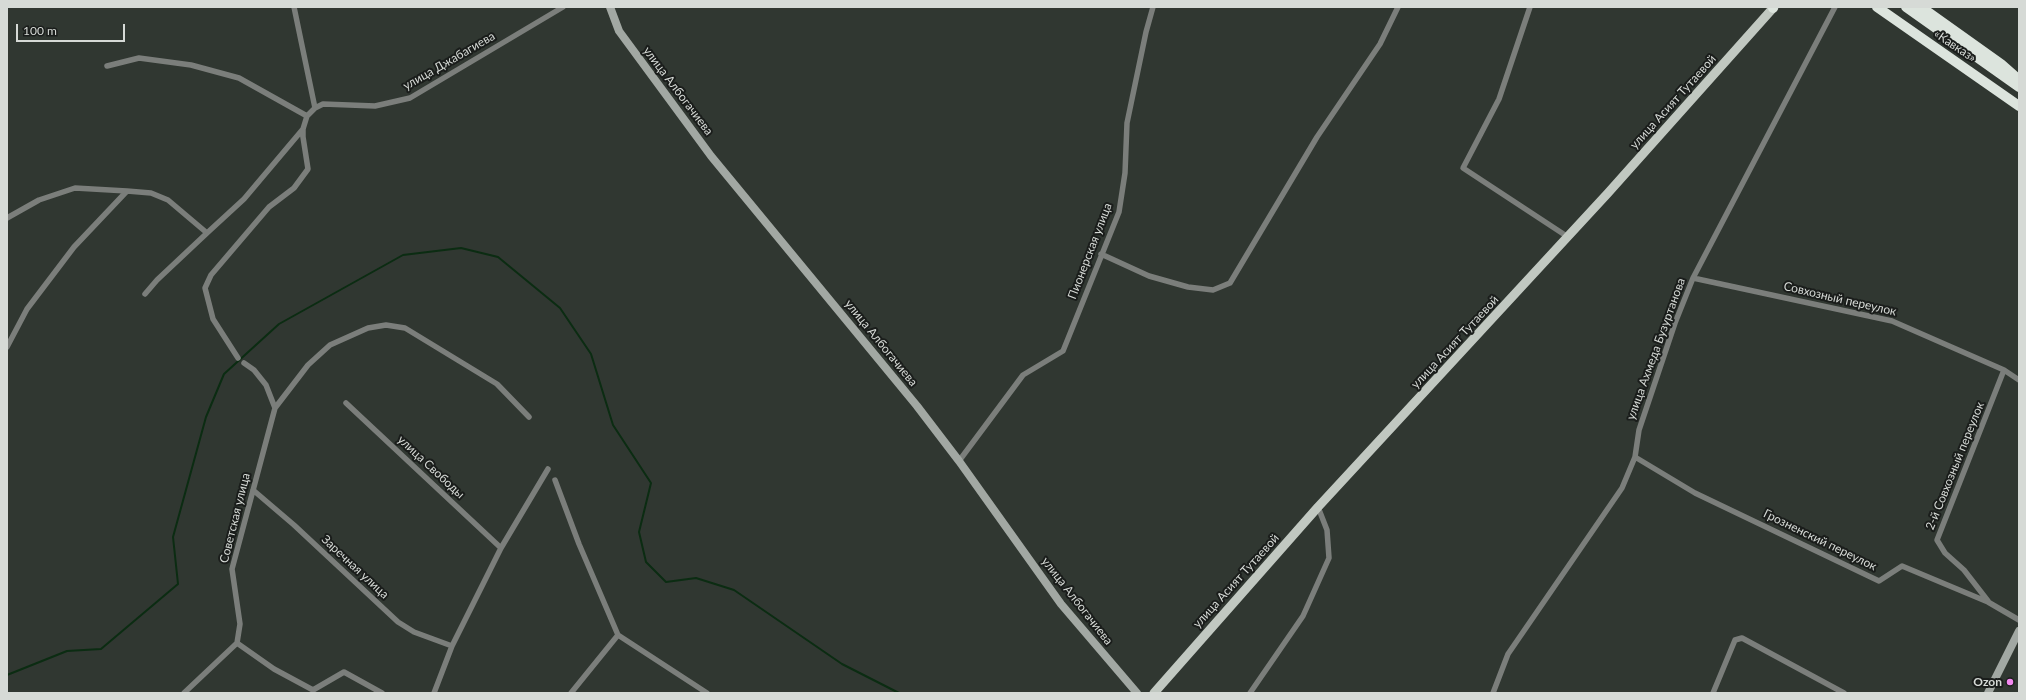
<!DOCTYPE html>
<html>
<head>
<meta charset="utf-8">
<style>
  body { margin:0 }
  #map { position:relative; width:2026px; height:700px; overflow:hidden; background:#303731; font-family:Lato,sans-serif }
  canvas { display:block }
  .frame { position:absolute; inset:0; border:8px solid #d6dad6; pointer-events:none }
  .scale { position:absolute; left:16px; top:24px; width:109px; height:18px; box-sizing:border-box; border:2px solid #d6dad6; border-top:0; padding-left:5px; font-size:12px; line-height:14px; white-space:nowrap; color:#d6dad6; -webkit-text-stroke:3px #1a1d1b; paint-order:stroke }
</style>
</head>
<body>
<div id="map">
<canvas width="2026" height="700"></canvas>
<div class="frame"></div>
<div class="scale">100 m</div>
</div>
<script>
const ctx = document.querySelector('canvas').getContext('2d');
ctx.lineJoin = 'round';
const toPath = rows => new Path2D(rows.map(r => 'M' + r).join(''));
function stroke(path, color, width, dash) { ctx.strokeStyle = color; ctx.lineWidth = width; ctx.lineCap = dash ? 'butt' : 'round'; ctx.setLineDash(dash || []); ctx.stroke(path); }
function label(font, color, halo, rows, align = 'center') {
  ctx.font = font + ' Lato,sans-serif'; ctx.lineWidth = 4; ctx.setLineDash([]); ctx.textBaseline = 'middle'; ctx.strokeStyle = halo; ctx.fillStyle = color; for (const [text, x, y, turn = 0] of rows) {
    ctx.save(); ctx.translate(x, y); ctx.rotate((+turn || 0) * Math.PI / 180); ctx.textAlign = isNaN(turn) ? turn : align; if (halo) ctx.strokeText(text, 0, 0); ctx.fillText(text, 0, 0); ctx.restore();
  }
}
const stream = toPath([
  [7,675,67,651,101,649,178,584,173,537,206,417,224,374,279,324,403,255,461,248,498,257,560,308,591,354,613,425,651,483,639,532,646,562,666,582,696,578,734,590,842,664,899,693]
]);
const street = toPath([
  [294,7,315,108],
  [1530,7,1499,99,1463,168,1568,237],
  [107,66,139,58,191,65,239,78,307,116],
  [7,218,39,200,75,188,127,191],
  [1101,254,1149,276,1188,287,1213,290,1230,283,1317,137,1380,44,1398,7],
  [1693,278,1892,321,2004,370,2019,380],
  [145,294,157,280,207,233],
  [7,347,27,309,74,247,127,191,151,193,168,200,207,233,244,199,303,129],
  [238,358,213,319,205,288,211,275,269,207,294,188,308,169,303,137,303,129,307,116,315,108,323,104,375,106,410,98,563,7],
  [346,403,501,548],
  [275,408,308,365,330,345,368,328,386,325,405,328,497,384,529,417],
  [1635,457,1695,493,1879,581,1902,566,1988,602,2019,620],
  [959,461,1023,375,1063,351,1119,212,1125,173,1127,123,1146,32,1153,7],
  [555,480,579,544,618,635,707,693],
  [253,490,294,525,398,622,414,632,452,646],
  [1988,601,1964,570,1945,553,1937,540,2004,370],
  [237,643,274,669,313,690,344,672,382,693],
  [184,693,237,643,240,624,232,569,275,408,266,385,254,370,244,363],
  [434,693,452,646,501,548,548,469],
  [571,693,618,635],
  [1250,693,1303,616,1329,558,1327,530,1318,507],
  [1493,693,1508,654,1622,488,1635,457,1639,430,1675,323,1693,278,1835,7],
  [1713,693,1735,640,1742,638,1844,693]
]);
const secondary = toPath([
  [610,7,619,31,711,156,917,406,959,461,1061,604,1137,693],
  [1988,693,2019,631]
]);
const primary = toPath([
  [1154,693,1318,507,1608,193,1774,7]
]);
const highway = toPath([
  [1877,7,2019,106],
  [1906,7,2019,87],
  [1921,7,2001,64,2018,79],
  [1773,8,1773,7]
]);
const markers = [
  [2010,682,4,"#f489f0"]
];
const streetNames = [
  ["«Кавказ»",1955,46,34],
  ["улица Джабагиева",449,61,-30],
  ["улица Албогачиева",678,91,53],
  ["улица Асият Тутаевой",1673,102,-48],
  ["Пионерская улица",1090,251,-69],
  ["Совхозный переулок",1840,299,13],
  ["улица Асият Тутаевой",1455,342,-47],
  ["улица Албогачиева",881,343,51],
  ["улица Ахмеда Бузуртанова",1656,349,-70],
  ["2-й Совхозный переулок",1955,466,-68],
  ["улица Свободы",431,467,43],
  ["Советская улица",235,518,-76],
  ["Грозненский переулок",1820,540,26],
  ["Заречная улица",355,567,43],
  ["улица Асият Тутаевой",1236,581,-48],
  ["улица Албогачиева",1077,601,52]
];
const poiNames = [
  ["Ozon",2002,682]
];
stroke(stream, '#0b2c12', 2);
stroke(street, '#7b7e7b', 5.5);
stroke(secondary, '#a2a8a3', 8);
stroke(primary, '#c1c8c1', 9);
stroke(highway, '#dce4dd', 10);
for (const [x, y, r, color] of markers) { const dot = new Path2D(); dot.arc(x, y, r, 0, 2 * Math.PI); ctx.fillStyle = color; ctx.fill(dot); stroke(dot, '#1a1d1b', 1.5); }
label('12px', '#d6dad6', '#1a1d1b', streetNames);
label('bold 12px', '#d6dad6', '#1a1d1b', poiNames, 'right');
</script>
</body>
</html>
